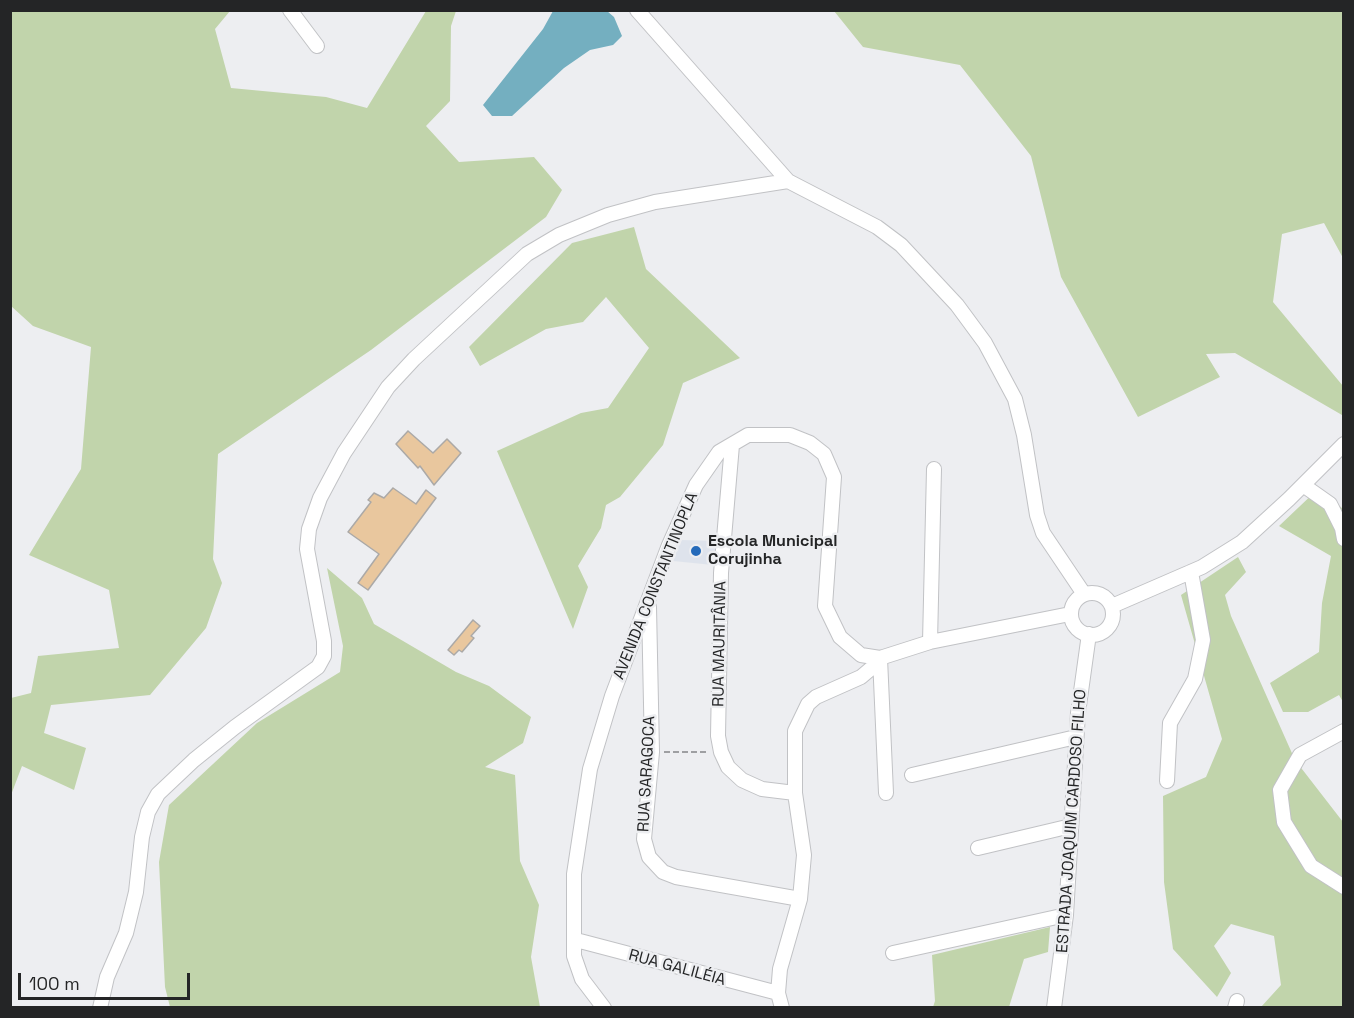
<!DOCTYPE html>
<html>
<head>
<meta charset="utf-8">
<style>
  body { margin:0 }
  #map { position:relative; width:1354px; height:1018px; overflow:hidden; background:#edeef1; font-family:"Space Grotesk",sans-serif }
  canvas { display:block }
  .frame { position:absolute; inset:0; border:12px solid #242526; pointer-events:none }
  .scale { position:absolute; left:18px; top:973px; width:172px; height:27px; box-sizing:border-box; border:3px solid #242526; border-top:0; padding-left:8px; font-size:18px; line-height:21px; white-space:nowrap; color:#242526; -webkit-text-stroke:4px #edeef1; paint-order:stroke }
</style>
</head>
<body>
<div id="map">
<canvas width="1354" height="1018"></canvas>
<div class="frame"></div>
<div class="scale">100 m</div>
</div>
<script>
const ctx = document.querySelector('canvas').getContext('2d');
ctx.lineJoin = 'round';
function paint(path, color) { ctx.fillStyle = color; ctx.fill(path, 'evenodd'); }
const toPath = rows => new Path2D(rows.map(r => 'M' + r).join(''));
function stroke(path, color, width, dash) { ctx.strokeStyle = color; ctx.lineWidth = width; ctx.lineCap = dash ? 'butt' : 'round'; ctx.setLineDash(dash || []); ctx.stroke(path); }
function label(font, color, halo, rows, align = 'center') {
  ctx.font = font + ' "Space Grotesk",sans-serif'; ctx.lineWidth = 5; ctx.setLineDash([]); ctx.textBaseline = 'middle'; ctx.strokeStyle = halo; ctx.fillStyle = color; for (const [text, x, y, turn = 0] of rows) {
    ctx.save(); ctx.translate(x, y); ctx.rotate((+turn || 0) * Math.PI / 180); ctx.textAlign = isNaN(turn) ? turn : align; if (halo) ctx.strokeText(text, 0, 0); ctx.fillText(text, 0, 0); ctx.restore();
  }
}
const built = toPath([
  [681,540,716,541,713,565,673,561]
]);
const green = toPath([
  [11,10,230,11,215,29,231,88,326,97,367,108,426,11,456,11,451,26,450,101,426,126,459,162,534,157,562,190,546,217,371,350,218,454,213,559,222,583,206,628,150,695,51,705,44,733,86,748,74,790,22,766,11,795,11,698,31,693,38,656,119,648,109,590,29,555,81,469,91,347,33,326,11,306],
  [834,11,1343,11,1343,258,1324,223,1282,234,1273,302,1343,386,1343,413,1342,415,1235,353,1206,354,1220,377,1138,417,1061,277,1031,156,960,65,863,47],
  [634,227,646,269,740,358,683,383,663,445,620,497,606,505,601,528,578,566,588,587,573,629,497,451,581,413,608,408,649,348,606,297,583,322,546,329,480,366,469,347,572,243],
  [1319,488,1343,509,1343,702,1339,695,1308,712,1283,712,1270,683,1319,652,1322,603,1331,556,1279,526],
  [1238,557,1246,572,1225,595,1231,616,1295,760,1343,822,1343,1007,1261,1007,1281,985,1274,936,1231,924,1214,946,1231,973,1217,997,1173,949,1164,882,1163,796,1206,777,1222,739,1181,595],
  [327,568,362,598,374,624,456,672,489,686,531,717,523,743,485,767,515,775,520,861,539,905,531,957,540,1007,170,1007,165,987,159,862,169,805,257,723,340,672,343,646],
  [1050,927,1048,952,1024,959,1009,1007,933,1007,935,1001,932,955]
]);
const water = toPath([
  [553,11,607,11,614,17,622,36,613,45,590,50,564,68,512,116,492,116,483,105,543,29]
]);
const building = toPath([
  [408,431,433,453,447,439,461,453,434,485,420,466,418,468,396,444,408,431],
  [393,488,416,504,426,490,436,498,368,590,358,583,379,554,348,532,371,502,368,500,374,493,384,498,393,488],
  [473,620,480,626,471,636,474,638,462,652,459,650,454,655,448,650,473,620]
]);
const path = toPath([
  [664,752,709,752]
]);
const minor = toPath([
  [290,10,317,46],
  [637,10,788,181,877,227,901,245,957,305,985,343,1015,399,1024,435,1037,515,1043,533,1084,594],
  [732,445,721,573,718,736,721,752,728,767,742,780,762,789,795,793],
  [1303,485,1330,504,1342,528,1344,539],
  '1071 614a21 21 0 1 1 42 0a21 21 0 1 1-42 0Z',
  [1112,606,1202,567,1242,542,1289,499,1344,444],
  [649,607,652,752,644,839,649,857,663,872,676,877,800,899],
  [930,642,934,469],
  [880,658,886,793],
  [1344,731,1300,755,1280,790,1284,822,1311,866,1344,887],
  [912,775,1076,737],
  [1167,781,1170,723,1195,679,1203,640,1191,572],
  [978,848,1071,826],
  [576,940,778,993],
  [893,953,1066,915],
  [100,1008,107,977,126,933,136,892,142,837,148,812,158,794,194,760,235,727,318,667,324,656,324,641,307,549,309,529,320,498,344,453,388,387,414,359,527,254,559,235,608,215,655,202,788,181],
  [604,1008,582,979,574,956,574,874,590,769,612,696,669,545,696,485,719,452,748,435,790,435,810,443,824,454,834,477,825,606,840,637,861,655,880,658,930,642,1070,614],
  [782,1008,778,993,780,969,800,899,804,855,795,793,795,731,808,704,816,697,861,677,881,660],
  [1054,1008,1066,915,1078,713,1089,634],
  [1235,1008,1237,1001]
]);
const markers = [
  [696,551,6,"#246aba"]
];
const poiNames = [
  ["Escola Municipal",708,542],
  ["Corujinha",708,560]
];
const streetNames = [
  ["AVENIDA CONSTANTINOPLA",656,586,-68],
  ["RUA MAURITÂNIA",720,644,-89],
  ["RUA SARAGOCA",647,774,-87],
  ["ESTRADA JOAQUIM CARDOSO FILHO",1072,821,-86],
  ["RUA GALILÉIA",677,968,15]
];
paint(built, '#dee3ec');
paint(green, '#c1d4ab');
paint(water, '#74afc0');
paint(building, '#e9c79e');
stroke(building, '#aba9a7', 1.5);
stroke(minor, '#c1c2c5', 16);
stroke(path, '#9e9fa2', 2, [6, 3]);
stroke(minor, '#fff', 14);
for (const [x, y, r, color] of markers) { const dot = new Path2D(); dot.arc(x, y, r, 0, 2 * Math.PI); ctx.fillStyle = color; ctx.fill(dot); stroke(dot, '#edeef1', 2); }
label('bold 16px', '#242526', '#edeef1', poiNames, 'left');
label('16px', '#242526', '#edeef1', streetNames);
</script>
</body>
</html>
